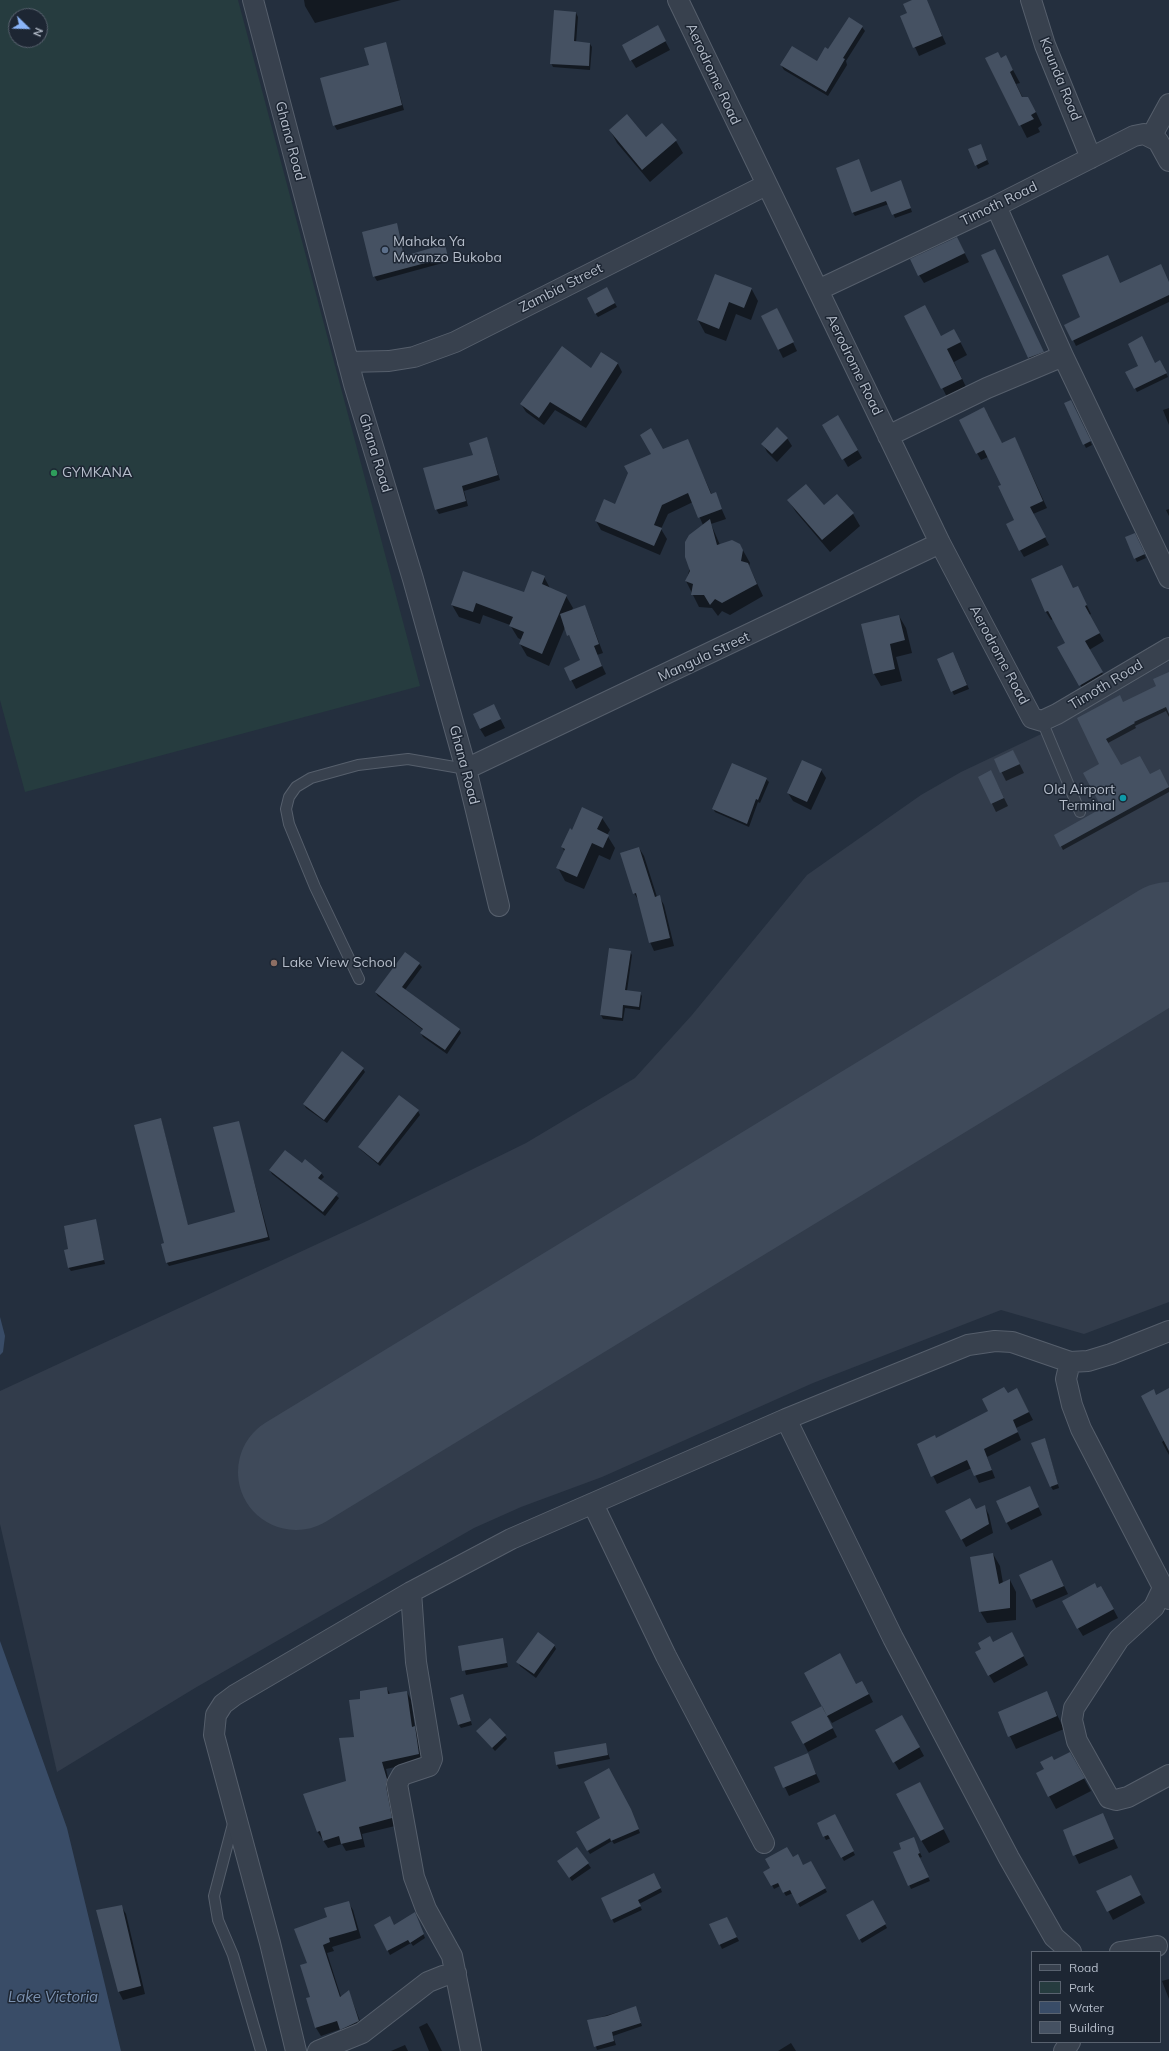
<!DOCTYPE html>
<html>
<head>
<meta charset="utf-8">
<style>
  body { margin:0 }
  #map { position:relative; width:1169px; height:2051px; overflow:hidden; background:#242f3e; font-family:Mulish,sans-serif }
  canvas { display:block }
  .legend { position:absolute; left:1031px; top:1951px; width:130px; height:92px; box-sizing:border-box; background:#1d2633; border:1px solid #59626f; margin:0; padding:5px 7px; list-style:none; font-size:12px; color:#b4bcc9 }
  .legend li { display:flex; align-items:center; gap:8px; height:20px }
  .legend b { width:20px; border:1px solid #59626f }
  .north { position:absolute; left:8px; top:8px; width:40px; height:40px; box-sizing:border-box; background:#1d2633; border:1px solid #59626f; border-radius:50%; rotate:113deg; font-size:11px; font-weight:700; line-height:16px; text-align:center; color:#b4bcc9 }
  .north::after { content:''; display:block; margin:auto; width:14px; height:18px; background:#8ab4f8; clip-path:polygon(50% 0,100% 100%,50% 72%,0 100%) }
</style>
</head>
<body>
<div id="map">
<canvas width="1169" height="2051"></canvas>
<ul class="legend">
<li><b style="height:5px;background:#38414e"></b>Road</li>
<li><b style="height:11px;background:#263c3f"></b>Park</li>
<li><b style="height:11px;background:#394c67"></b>Water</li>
<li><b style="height:11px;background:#455162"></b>Building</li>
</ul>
<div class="north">N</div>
</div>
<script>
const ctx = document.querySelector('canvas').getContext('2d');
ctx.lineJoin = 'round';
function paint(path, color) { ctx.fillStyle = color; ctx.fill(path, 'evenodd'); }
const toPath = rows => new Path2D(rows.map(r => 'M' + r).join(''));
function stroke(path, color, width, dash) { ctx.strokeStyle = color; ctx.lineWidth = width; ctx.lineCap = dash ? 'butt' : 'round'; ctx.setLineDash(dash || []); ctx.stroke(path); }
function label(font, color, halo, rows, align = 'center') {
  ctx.font = font + ' Mulish,sans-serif'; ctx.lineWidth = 3; ctx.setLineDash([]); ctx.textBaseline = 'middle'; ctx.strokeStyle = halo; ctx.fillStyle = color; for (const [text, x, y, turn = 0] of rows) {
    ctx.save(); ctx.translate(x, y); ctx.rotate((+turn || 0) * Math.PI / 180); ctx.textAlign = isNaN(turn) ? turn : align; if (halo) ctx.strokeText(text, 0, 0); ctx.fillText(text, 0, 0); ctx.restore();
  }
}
const airport = toPath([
  [1169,661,1169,1302,1084,1334,1001,1310,813,1383,602,1477,521,1507,474,1528,195,1688,57,1772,0,1524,0,1391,367,1221,526,1143,635,1078,692,1015,807,875,921,795,961,772,1056,727]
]);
const green = toPath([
  [0,0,238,0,420,686,25,792,0,700],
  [16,16,40,16,40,40,16,40]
]);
const water = toPath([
  [0,1317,5,1336,3,1352,0,1355],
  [0,1641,67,1828,121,2051,0,2051]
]);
const shadow = toPath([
  [304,0,401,0,315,23,305,6],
  [915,0,926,0,946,44,919,56,901,16,909,13],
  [576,13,578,17,576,43,590,44,592,47,590,70,553,67,551,63],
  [862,27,865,31,846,61,847,65,828,96,784,70,781,65,817,62,829,50],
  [662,35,670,50,636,68,631,60],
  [385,43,404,110,337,130,334,125,370,65],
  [1006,57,1020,83,1016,84,1023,98,1035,110,1042,125,1038,128,1040,132,1027,138,987,59,1001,59],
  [662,124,676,141,683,153,650,182,617,143,610,130,645,138],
  [982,149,989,164,978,169,969,150],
  [859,161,871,193,902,185,912,212,895,218,889,204,855,216,853,213],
  [396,224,405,257,444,245,450,261,377,281,374,276],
  [961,246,969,262,924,283,919,275],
  [996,254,1045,356,1031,362,982,256],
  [1169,283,1169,302,1076,346,1066,325,1081,318,1120,284],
  [751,288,758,301,751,320,736,314,726,341,705,333,698,320],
  [607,289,617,307,598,317,595,313],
  [762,316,781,317,797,351,783,358],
  [906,316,941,337,954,330,967,355,954,362,968,391,949,401],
  [602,354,618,364,622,372,586,428,555,410,544,425,526,412,521,404,592,369],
  [1155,364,1162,365,1168,377,1137,392,1135,388],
  [1073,405,1092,445,1086,448,1084,444],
  [1169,408,1169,425,1163,410],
  [988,415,1002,444,1015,438,1047,508,1033,514,1049,545,1024,557,1020,550,1015,520,1002,485,988,457,981,460,977,453],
  [838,416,862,458,848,467,824,425],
  [787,438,792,446,777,462,767,452,763,444],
  [487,439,500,480,464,491,468,506,439,514,436,509],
  [687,440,712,495,715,494,726,519,711,524,720,545,740,545,750,563,749,566,763,596,730,615,722,611,718,616,712,608,699,607,686,581,703,525,693,502,668,514,661,529,667,539,660,555,601,530,596,521,615,505,663,450],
  [788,500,853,514,860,526,830,552,796,512],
  [1169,509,1169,516,1166,510],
  [1136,538,1146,558,1137,562,1135,558],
  [544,577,551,590,566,596,573,608,572,610,585,606,603,653,597,655,606,674,576,689,565,668,582,660,565,627,549,666,527,656,520,644,522,640,518,638,510,625,483,615,480,624,459,617,452,605,524,593],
  [1032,580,1073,589,1078,587,1091,614,1089,615,1104,641,1089,650,1107,681,1085,693,1059,648,1067,643,1053,619,1051,620,1046,612],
  [899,616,906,628,912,653,896,657,902,681,881,686,874,674,862,625],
  [955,657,969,689,954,695,952,691],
  [1169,675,1169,717,1166,711,1135,726,1136,728,1108,743,1121,767,1150,776,1159,770,1169,788,1169,792,1063,850,1055,835,1103,809,1100,764,1079,718,1123,703,1158,687],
  [498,714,505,728,485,737,480,729],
  [1013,751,1024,773,1006,781,995,759],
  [821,770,826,778,811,810,793,801,788,793],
  [979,777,995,780,1008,806,996,812],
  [766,779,769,782,760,803,758,802,749,827,715,812,713,808],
  [602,818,610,830,607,835,615,848,610,860,599,855,584,889,565,881,558,868,565,852,562,847,573,831],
  [639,848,644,856,657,897,659,896,664,905,674,946,654,951,650,942,639,901,634,893],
  [630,952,632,955,627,991,640,993,642,996,640,1010,625,1008,623,1021,603,1019,601,1015],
  [419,964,422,967,405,990,459,1029,461,1033,447,1054,423,1037,421,1033,423,1030,378,996,376,993],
  [363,1069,365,1072,327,1123,306,1108,304,1104],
  [418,1111,420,1115,380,1166,361,1150,359,1147],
  [161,1119,188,1226,236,1213,238,1122,270,1240,169,1266,167,1263,165,1244],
  [303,1165,321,1173,324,1177,320,1181,339,1198,325,1216,272,1174,270,1170],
  [95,1220,105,1264,71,1271,68,1267,69,1250],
  [1169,1389,1169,1455,1162,1442,1165,1440,1156,1396],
  [1007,1395,1021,1397,1033,1420,1016,1428,1021,1440,987,1457,995,1478,979,1483,972,1468,937,1484,918,1444,935,1439,989,1411],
  [1045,1439,1059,1488,1053,1490,1051,1487],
  [1032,1493,1042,1515,1011,1530,1007,1523],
  [985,1507,989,1515,993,1533,966,1547,947,1512,976,1510],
  [993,1554,1000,1566,1003,1583,1010,1580,1016,1592,1016,1620,987,1623,980,1611],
  [1052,1561,1068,1594,1036,1608,1021,1575],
  [1097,1589,1106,1595,1118,1618,1083,1636,1078,1628],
  [502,1639,508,1667,466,1675,459,1647],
  [1016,1642,1028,1665,994,1683,989,1675,983,1649,993,1643],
  [554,1645,556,1649,536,1678,520,1666,518,1662],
  [856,1685,867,1690,873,1702,832,1723,828,1717,827,1717,837,1737,808,1752,804,1744,823,1707],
  [387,1688,390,1694,407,1692,411,1700,415,1728,419,1735,423,1761,386,1769,390,1787,395,1826,362,1834,365,1847,346,1851,342,1844,328,1848,317,1831,348,1782,361,1699],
  [1046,1692,1064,1729,1016,1749,999,1713],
  [463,1695,472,1725,461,1728,459,1725],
  [902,1716,924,1756,899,1770,876,1731],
  [477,1731,505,1736,507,1739,495,1751],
  [605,1744,610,1759,559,1769,557,1765,555,1753],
  [807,1754,820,1782,789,1796,776,1768],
  [1070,1754,1091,1791,1056,1809,1049,1796,1045,1769,1054,1761],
  [920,1783,950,1842,929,1853,921,1840],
  [632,1814,640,1833,614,1844,612,1841,590,1854,588,1851,614,1836,613,1835],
  [1103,1815,1118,1848,1079,1864,1064,1831],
  [837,1819,855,1855,844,1861,831,1838,826,1840,824,1836],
  [915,1842,922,1857,919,1858,930,1881,911,1889,895,1852],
  [577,1848,591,1868,572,1881,561,1865],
  [792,1858,803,1866,811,1862,827,1892,800,1907,793,1893,786,1896,780,1886,774,1889,765,1872],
  [1131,1876,1145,1903,1113,1920,1098,1891],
  [656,1878,662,1892,639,1904,642,1910,614,1923,602,1898],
  [873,1901,887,1928,862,1943,847,1916],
  [348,1902,353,1910,361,1938,332,1947,334,1951,327,1953,341,1997,349,1992,363,2029,346,2037,341,2029,321,2036,316,2028,308,1964,328,1918],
  [121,1906,126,1914,145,1994,123,2000,119,1992,98,1910],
  [416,1917,425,1938,413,1946,411,1943,390,1955,375,1926,394,1926],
  [727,1918,739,1941,722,1949,710,1924],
  [1169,1979,1169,1999,1162,1981],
  [635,2007,642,2026,613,2036,616,2045,597,2050,588,2021],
  [427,2023,433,2033,442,2051,429,2051,419,2027],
  [791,2043,796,2051,778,2051],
  [405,2045,408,2051,391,2051]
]);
const runway = toPath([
  [296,1472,1169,940]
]);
const building = toPath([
  [912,0,927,0,942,36,913,48,900,16,907,13,903,4],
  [554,10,576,12,574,41,590,43,589,66,550,64],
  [849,17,863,26,843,58,845,59,826,92,780,65,792,46,817,61,825,47,828,49],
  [658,25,666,41,630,61,622,45],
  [386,42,402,105,333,126,320,78,369,65,364,48],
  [998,52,1001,58,1006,55,1013,70,1010,72,1022,97,1028,97,1036,112,1031,115,1034,119,1019,126,985,58],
  [627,114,646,137,662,123,677,140,642,170,609,130],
  [981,144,987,160,975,166,968,149],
  [859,159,871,192,901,180,911,208,892,215,886,201,852,213,836,168],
  [397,223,404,256,445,244,448,257,373,277,362,232],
  [957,237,965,253,918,276,910,259],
  [995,249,1044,352,1028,358,981,255],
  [1108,255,1120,283,1161,264,1169,282,1169,295,1072,341,1064,325,1080,317,1062,275],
  [715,274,752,288,744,308,729,302,719,329,697,320],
  [607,287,615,303,595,314,587,298],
  [925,305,941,336,954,329,961,342,947,349,962,379,941,389,904,316],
  [777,308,794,342,778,350,761,316],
  [1142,336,1155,363,1160,360,1167,373,1134,389,1125,372,1138,366,1128,344],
  [562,346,591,368,601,352,618,363,581,421,550,402,539,418,520,404],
  [1071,400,1091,441,1083,445,1064,403],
  [984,407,1002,443,1015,437,1043,501,1030,507,1046,537,1019,551,1006,524,1014,520,998,486,1001,485,984,450,976,454,959,420],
  [838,415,858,450,842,460,822,425],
  [777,427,788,438,772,454,761,444],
  [651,428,663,449,688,439,711,494,716,492,722,509,698,518,688,493,662,505,654,525,662,528,654,546,595,521,604,499,615,504,628,473,624,466,651,454,640,435],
  [487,437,498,475,462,486,466,501,435,510,423,468,473,455,469,443],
  [806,484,824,505,837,494,854,513,822,540,787,500],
  [710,519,717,545,732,540,740,544,743,550,741,561,748,563,757,584,722,603,715,599,710,605,704,595,691,595,693,584,685,581,690,571,685,557,685,542,689,535],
  [1135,533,1145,554,1134,559,1125,537],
  [1062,565,1073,588,1078,586,1087,605,1085,606,1100,633,1085,641,1103,672,1079,686,1057,647,1065,643,1048,611,1045,612,1031,579],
  [463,571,524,592,532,571,545,576,542,584,567,595,542,654,519,644,524,632,509,626,513,617,476,603,473,612,451,605],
  [585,605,599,644,594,646,602,666,570,681,564,668,580,660,569,635,567,636,560,614],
  [899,615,905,640,890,644,895,669,873,674,861,624],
  [953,652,967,685,951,692,937,659],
  [1169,672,1169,714,1166,707,1134,722,1135,723,1106,739,1121,765,1140,756,1150,774,1160,769,1169,787,1060,847,1054,835,1102,808,1083,773,1099,764,1077,718,1120,695,1123,702,1156,686,1153,679],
  [494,704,501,719,480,729,473,714],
  [1013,750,1020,764,1000,773,994,759],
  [802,760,822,769,807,802,787,793],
  [732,763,767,778,758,800,756,799,747,824,712,809],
  [991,770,1004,798,991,804,978,777],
  [582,807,603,817,597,829,609,835,603,848,592,843,577,877,556,868,565,849,561,847,570,828,572,830],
  [639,847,655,897,660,895,670,938,649,943,636,893,633,894,620,853],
  [609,948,631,951,625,990,641,992,639,1007,623,1005,622,1018,600,1015],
  [405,952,420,963,402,987,460,1029,445,1050,420,1033,423,1029,375,992],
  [342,1051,364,1068,324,1120,303,1104],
  [399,1095,419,1110,378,1163,358,1147],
  [161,1118,188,1225,235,1212,213,1127,239,1121,268,1237,166,1263,161,1244,164,1243,134,1125],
  [285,1150,302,1163,305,1159,322,1173,318,1178,338,1193,323,1212,269,1170],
  [96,1219,104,1260,68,1268,64,1250,68,1249,64,1226],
  [1004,1387,1008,1393,1017,1388,1029,1412,1013,1420,1018,1432,984,1449,992,1470,974,1476,967,1460,931,1477,917,1444,935,1435,936,1438,988,1411,982,1399],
  [1169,1388,1169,1451,1141,1396,1154,1389,1156,1395],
  [1045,1438,1058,1484,1050,1487,1031,1443],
  [1030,1486,1039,1507,1006,1523,996,1501],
  [970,1498,976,1509,985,1505,989,1524,961,1540,945,1511],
  [993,1553,999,1584,1010,1579,1010,1608,979,1612,970,1557],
  [1052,1560,1064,1586,1031,1600,1019,1575],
  [1095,1583,1097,1588,1101,1586,1114,1609,1077,1629,1062,1601],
  [538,1632,555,1645,534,1674,516,1662],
  [1012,1632,1024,1656,988,1676,975,1652,981,1649,978,1643,990,1636,993,1642],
  [503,1638,507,1663,462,1671,458,1646],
  [840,1653,856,1684,862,1681,869,1694,827,1716,804,1673],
  [387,1687,388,1694,407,1691,412,1727,415,1726,419,1754,382,1762,387,1779,386,1786,392,1818,359,1827,362,1839,341,1844,339,1836,323,1841,320,1831,317,1832,303,1794,346,1781,339,1738,354,1737,349,1700,360,1699,360,1691],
  [1047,1691,1057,1716,1008,1737,998,1712],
  [463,1694,471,1721,458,1725,450,1698],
  [822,1706,833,1728,803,1744,791,1722],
  [902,1715,920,1747,893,1763,875,1730],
  [490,1718,506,1735,492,1748,476,1731],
  [606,1743,608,1755,556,1765,554,1752],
  [1070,1752,1085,1778,1048,1797,1036,1773,1044,1769,1040,1762,1052,1756,1054,1760],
  [808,1753,816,1774,783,1788,774,1767],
  [609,1768,631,1809,639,1829,611,1841,610,1838,587,1851,576,1832,600,1818,584,1782],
  [920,1782,944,1829,921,1841,896,1794],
  [1103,1813,1114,1839,1073,1856,1063,1830],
  [835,1814,854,1851,841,1858,828,1835,823,1837,817,1823],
  [914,1837,920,1853,918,1854,929,1877,908,1886,893,1852,901,1849,899,1843],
  [577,1847,589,1863,569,1878,557,1861],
  [787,1847,793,1857,798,1854,803,1865,811,1861,826,1888,797,1904,790,1890,783,1893,778,1883,771,1886,763,1872,770,1868,765,1859],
  [654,1873,661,1888,638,1900,641,1906,611,1920,601,1898],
  [1131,1875,1141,1895,1107,1912,1096,1891],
  [873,1900,886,1924,859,1940,846,1915],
  [349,1901,357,1930,329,1938,330,1942,323,1945,340,1997,349,1990,359,2021,340,2030,337,2021,315,2028,306,1998,310,1997,300,1965,307,1963,294,1929,327,1917,324,1908],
  [122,1905,141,1986,118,1992,96,1910],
  [415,1912,424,1934,410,1943,408,1940,387,1951,374,1925,390,1916,394,1925],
  [727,1917,737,1937,719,1945,709,1924],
  [636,2006,641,2023,612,2032,614,2041,594,2047,587,2020,607,2016]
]);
const service = toPath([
  [1042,721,1080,812],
  [359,979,315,887,289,824,286,809,289,797,296,787,311,778,358,765,408,759,466,769],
  [234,1820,214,1896,218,1920,233,1955,261,2051]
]);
const minor = toPath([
  [253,0,354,384,413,579,466,769,499,906],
  [678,0,940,543,1032,718,1042,721,1057,714,1169,648],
  [1031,0,1045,45,1091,158],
  [1151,137,1169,104],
  [996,206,1063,356,1169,578],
  [818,290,996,206,1134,136,1144,134,1158,141,1169,161],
  [348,362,389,361,414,357,455,342,766,185],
  [888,436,987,388,1063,356],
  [466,769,940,543],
  [1070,1362,1066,1379,1072,1405,1081,1429,1169,1599],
  [786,1419,893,1638,1009,1858,1054,1937,1071,1952],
  [593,1504,666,1656,764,1843],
  [1163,1588,1154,1607,1119,1639,1074,1708,1072,1720,1077,1741,1109,1798,1116,1800,1128,1797,1169,1775],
  [411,1592,416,1662,432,1759,429,1766,402,1775,397,1784,414,1877,426,1909,452,1956,471,2051],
  [1120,1952,1157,1946],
  [296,2051,270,1943,214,1735,216,1715,223,1704,235,1695,411,1592,511,1539,786,1419,968,1345,995,1341,1012,1342,1070,1362,1088,1361,1111,1354,1169,1331],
  [318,2051,362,2033,428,1982,443,1976,456,1973],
  [1064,2051,1070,2042]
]);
const markers = [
  [385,250,4,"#5c6f8a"],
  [54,473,4,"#2e9e5b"],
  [1123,798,4,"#0f9aa8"],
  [274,963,4,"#8d6e63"]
];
const streetNames = [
  ["Aerodrome Road",713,74,65],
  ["Kaunda Road",1060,79,68],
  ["Ghana Road",290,141,75],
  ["Timoth Road",999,204,-26],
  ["Zambia Street",561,288,-27],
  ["Aerodrome Road",854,365,64],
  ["Ghana Road",375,453,73],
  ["Aerodrome Road",999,655,62],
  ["Mangula Street",704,657,-25],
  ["Timoth Road",1106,685,-31],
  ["Ghana Road",464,765,75]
];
const poiNames = [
  ["Mahaka Ya",393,242],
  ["Mwanzo Bukoba",393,258],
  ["GYMKANA",62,473],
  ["Old Airport",1115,790,"right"],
  ["Terminal",1115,806,"right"],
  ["Lake View School",282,963]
];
const waterNames = [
  ["Lake Victoria",53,1997]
];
paint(airport, '#323c4b');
paint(green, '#263c3f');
paint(water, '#394c67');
paint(shadow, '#0007');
stroke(runway, '#3f4a5a', 116);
paint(building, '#455162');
stroke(service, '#565f6c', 12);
stroke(minor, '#565f6c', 22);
stroke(service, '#38414e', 10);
stroke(minor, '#38414e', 20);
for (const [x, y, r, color] of markers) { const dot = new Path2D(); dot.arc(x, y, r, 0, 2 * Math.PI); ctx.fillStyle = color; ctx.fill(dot); stroke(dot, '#1d2633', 1.5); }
label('14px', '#b4bcc9', '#1d2633', streetNames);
label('14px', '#b4bcc9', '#1d2633', poiNames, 'left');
label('italic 15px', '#7c92b1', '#1d2633', waterNames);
</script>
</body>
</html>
